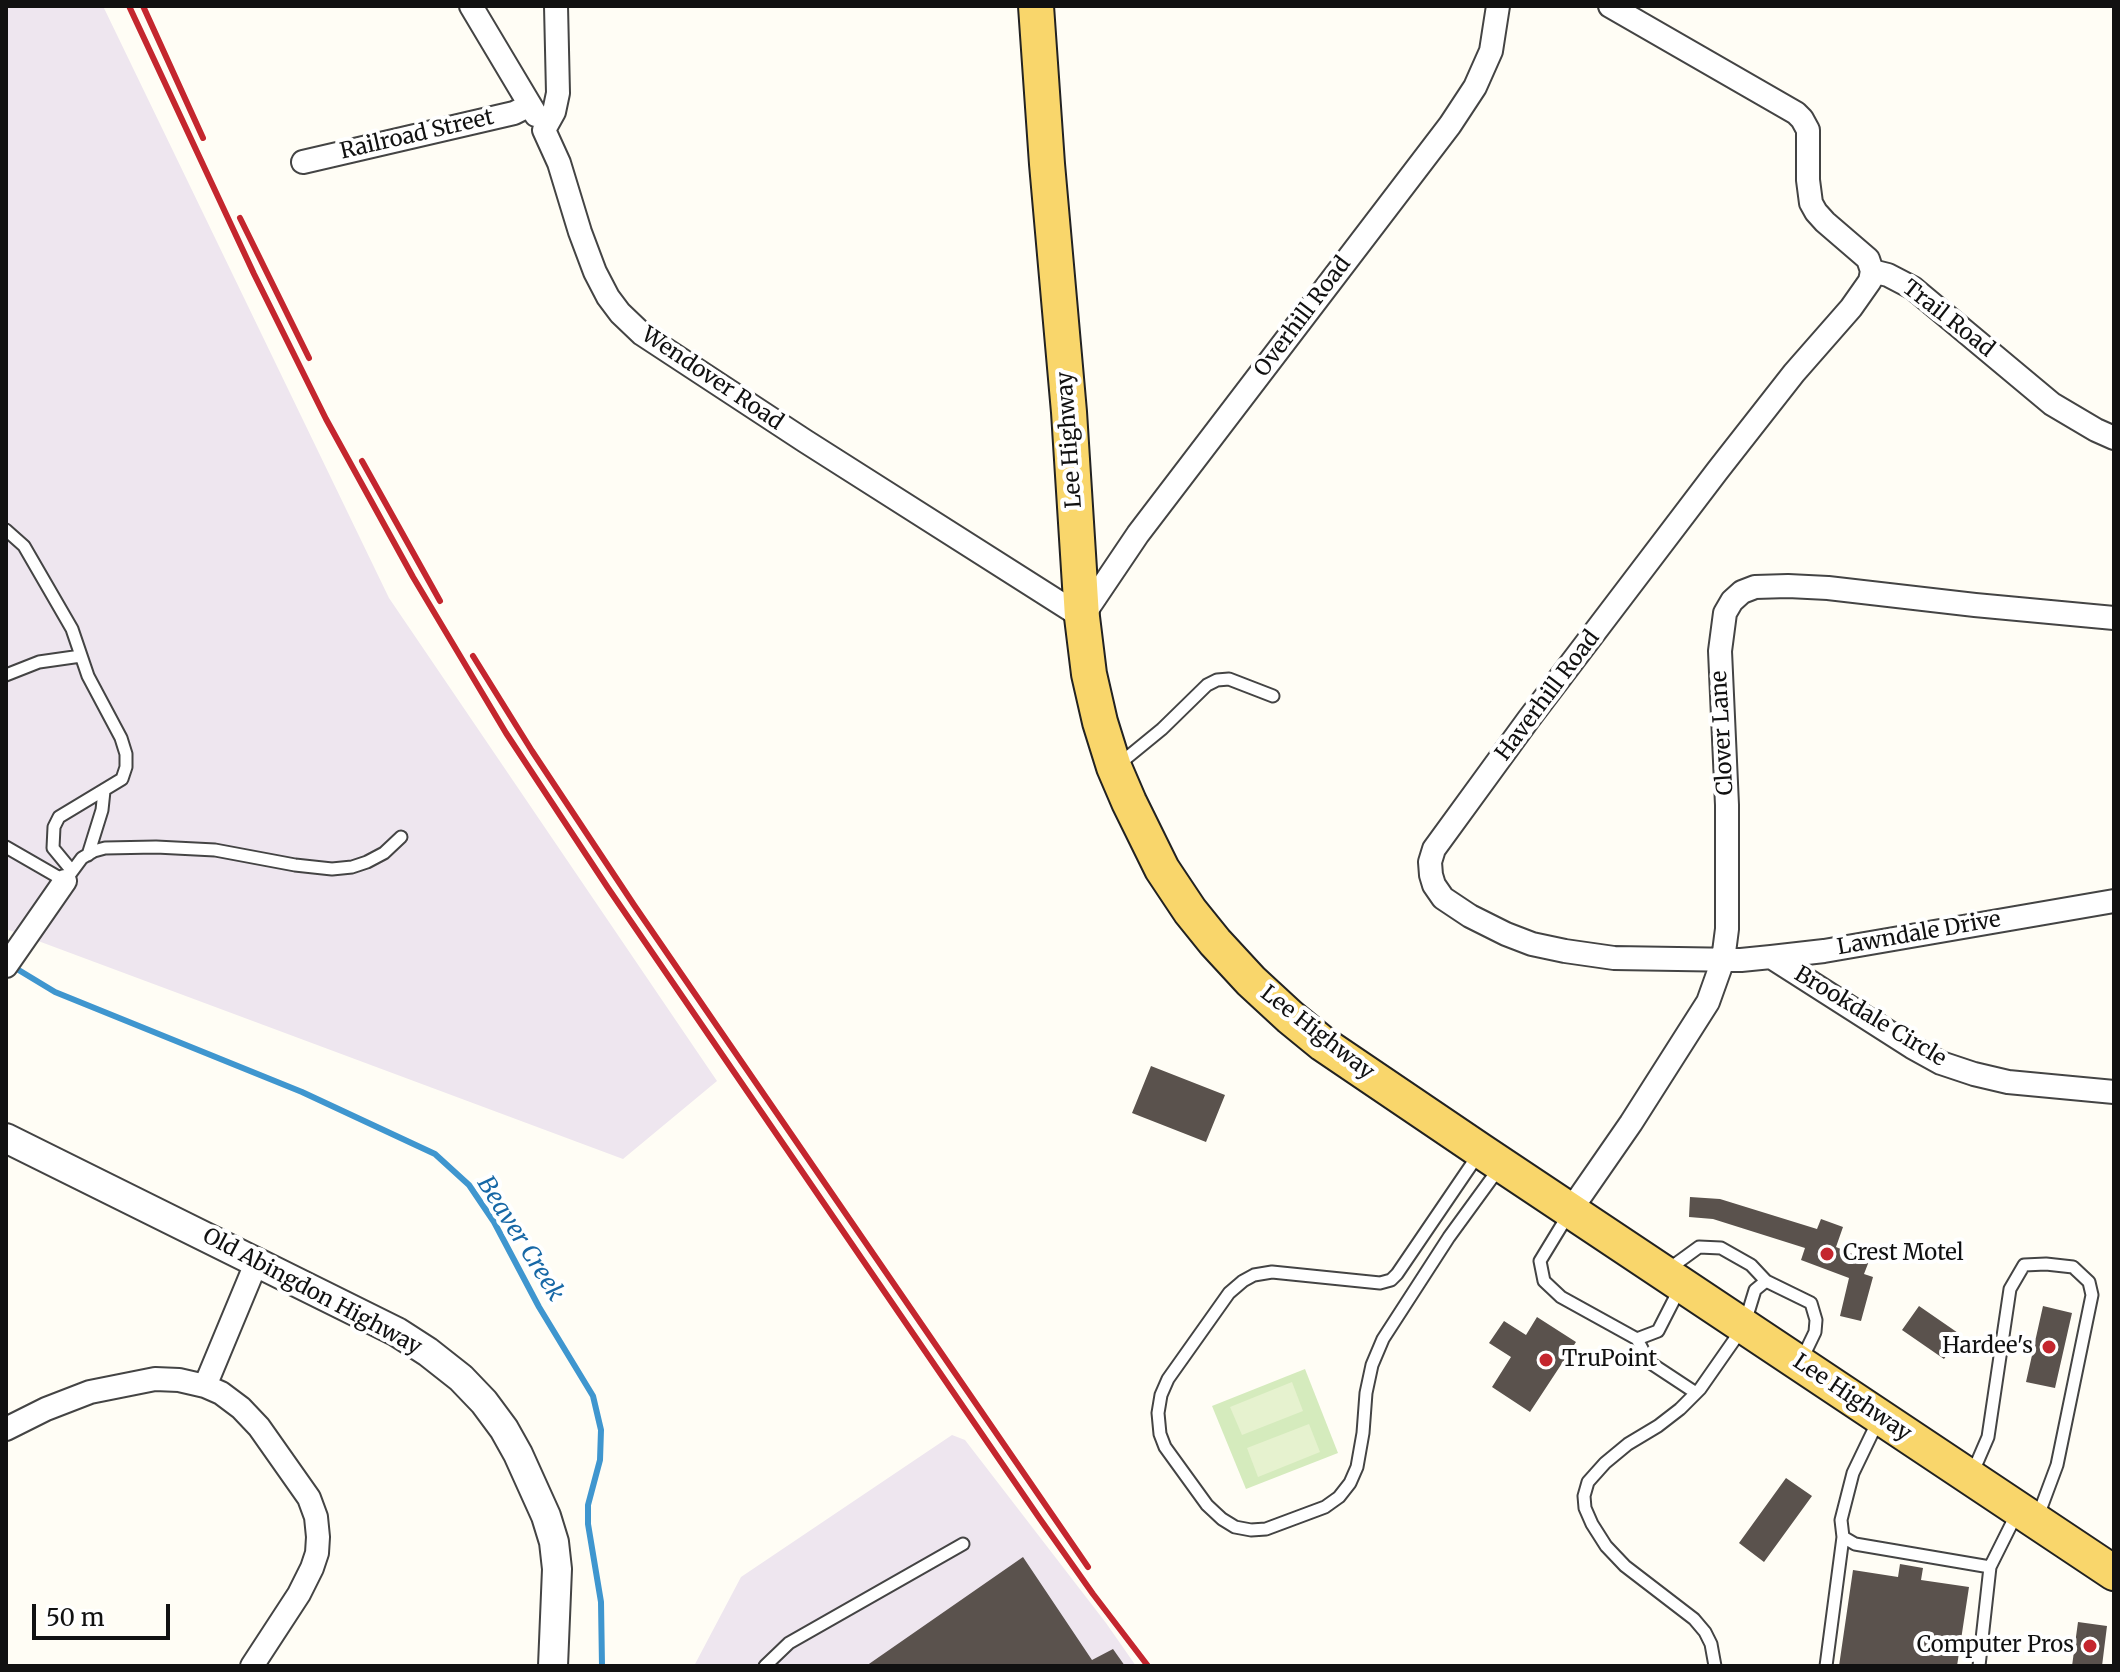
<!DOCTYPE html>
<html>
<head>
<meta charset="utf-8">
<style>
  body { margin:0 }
  #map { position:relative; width:2120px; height:1672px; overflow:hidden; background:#fffdf5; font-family:Merriweather,serif }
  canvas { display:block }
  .frame { position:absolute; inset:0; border:8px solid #111; pointer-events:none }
  .scale { position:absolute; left:32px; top:1604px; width:138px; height:36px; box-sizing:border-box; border:4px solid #111; border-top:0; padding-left:10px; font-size:24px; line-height:28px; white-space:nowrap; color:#111; -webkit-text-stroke:6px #fff; paint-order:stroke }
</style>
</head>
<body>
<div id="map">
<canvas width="2120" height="1672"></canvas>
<div class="frame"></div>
<div class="scale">50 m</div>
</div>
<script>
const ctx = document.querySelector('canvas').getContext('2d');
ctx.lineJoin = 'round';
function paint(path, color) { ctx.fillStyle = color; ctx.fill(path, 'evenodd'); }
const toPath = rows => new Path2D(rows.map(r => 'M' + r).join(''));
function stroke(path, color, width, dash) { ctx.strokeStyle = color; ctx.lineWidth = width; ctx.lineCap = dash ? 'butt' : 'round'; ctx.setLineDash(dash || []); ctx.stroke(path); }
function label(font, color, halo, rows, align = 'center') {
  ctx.font = font + ' Merriweather,serif'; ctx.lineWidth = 8; ctx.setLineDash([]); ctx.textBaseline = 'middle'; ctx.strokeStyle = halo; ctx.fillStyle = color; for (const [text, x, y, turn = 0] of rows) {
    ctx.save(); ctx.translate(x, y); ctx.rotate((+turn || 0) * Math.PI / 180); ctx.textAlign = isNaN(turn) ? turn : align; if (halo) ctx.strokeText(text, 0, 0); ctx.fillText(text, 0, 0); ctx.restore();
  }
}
const industrial = toPath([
  [6,6,103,6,389,598,717,1081,623,1159,6,929],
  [952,1435,965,1440,1106,1623,1136,1666,694,1666,741,1577]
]);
const green = toPath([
  [1305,1369,1338,1453,1246,1489,1212,1406]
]);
const pitch = toPath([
  [1292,1382,1303,1411,1242,1435,1230,1407],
  [1309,1424,1320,1452,1258,1477,1247,1448]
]);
const stream = toPath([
  [12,966,55,992,302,1092,435,1154,469,1185,494,1222,539,1307,593,1396,601,1430,600,1460,588,1505,588,1524,601,1602,602,1666]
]);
const building = toPath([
  [1151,1066,1225,1095,1206,1142,1132,1113],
  [1690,1197,1720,1199,1817,1229,1821,1219,1843,1227,1836,1247,1869,1261,1864,1274,1873,1277,1861,1321,1840,1316,1849,1278,1801,1260,1805,1248,1713,1219,1689,1217],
  [1919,1306,1961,1335,1944,1359,1902,1330],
  [2043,1306,2072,1313,2055,1388,2026,1382],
  [1537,1317,1576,1342,1530,1412,1492,1387,1511,1357,1489,1343,1504,1321,1526,1335],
  [1786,1478,1812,1496,1764,1562,1739,1543],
  [1023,1557,1092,1660,1113,1649,1125,1666,866,1666],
  [1900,1564,1923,1568,1921,1580,1969,1587,1957,1666,1839,1666,1853,1570,1898,1577],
  [2078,1622,2107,1626,2102,1666,2072,1666]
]);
const service = toPath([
  [6,530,24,546,72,629,88,676,121,738,126,754,126,767,122,779,59,817,54,827,53,848,72,871],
  [6,675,39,662,81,656],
  [1118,765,1162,729,1207,685,1217,680,1229,679,1273,696],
  [6,847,65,881,82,858,94,851,105,848,156,847,215,850,295,865,332,869,352,867,367,862,384,853,401,837],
  [88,855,102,810,104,791],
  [1478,1155,1397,1274,1391,1280,1380,1283,1272,1272,1254,1275,1243,1281,1229,1293,1168,1379,1161,1395,1158,1413,1160,1434,1165,1447,1207,1505,1222,1519,1235,1527,1251,1530,1266,1529,1325,1507,1339,1497,1350,1483,1357,1467,1363,1433,1366,1393,1372,1365,1383,1339,1449,1237,1500,1167],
  [1568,1215,1540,1261,1544,1281,1561,1297,1637,1339,1658,1331,1680,1288],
  [1666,1271,1699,1247,1721,1248,1751,1265,1766,1281],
  [1637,1339,1649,1362,1696,1393],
  [1878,1421,1853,1473,1841,1520,1843,1537,1855,1544,1990,1567,2017,1513],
  [1972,1474,1988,1437,2010,1289,2024,1265,2046,1264,2073,1267,2089,1282,2092,1295,2057,1465,2038,1516],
  [765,1666,789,1643,963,1544],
  [1715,1666,1711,1644,1705,1632,1694,1619,1625,1566,1606,1546,1592,1524,1585,1508,1584,1496,1588,1482,1605,1463,1628,1444,1658,1426,1680,1409,1700,1389,1744,1326,1755,1290,1766,1281,1811,1303,1816,1320,1815,1332,1802,1359],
  [1826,1666,1843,1537],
  [1979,1666,1990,1567]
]);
const minor = toPath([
  [471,6,536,115],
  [556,6,558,93,554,112,544,130,559,163,580,232,595,272,608,297,620,313,642,334,805,441,1082,617,1138,534,1450,125,1475,87,1491,51,1498,6],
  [1610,6,1796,113,1802,119,1808,130,1808,180,1811,203,1816,212,1825,222,1868,259,1872,271],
  [303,162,514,113,530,105],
  [1872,271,1870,281,1851,308,1794,373,1718,470,1528,720,1434,849,1430,862,1431,875,1434,885,1443,898,1470,916,1506,934,1532,944,1565,951,1614,958,1741,960,1771,957,1824,951,2114,901],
  [1872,271,1888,275,1913,288,2052,404,2096,430,2114,438],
  [1771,957,1912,1047,1941,1063,1974,1074,2008,1082,2114,1092],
  [6,966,65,881],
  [1570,1211,1631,1123,1708,1002,1723,960,1727,929,1727,805,1720,651,1725,613,1732,601,1742,592,1755,587,1788,586,1828,588,1975,605,2114,618],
  [205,1386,257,1261],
  [6,1429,46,1409,90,1392,155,1379,179,1380,205,1386,221,1393,241,1408,259,1427,309,1498,316,1517,318,1537,317,1553,312,1568,299,1594,252,1666]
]);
const tertiary = toPath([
  [6,1138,397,1332,428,1352,461,1378,484,1402,504,1429,518,1454,546,1516,554,1542,557,1569,553,1666]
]);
const primary = toPath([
  [1036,6,1047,164,1069,412,1082,617,1089,674,1100,722,1114,767,1129,802,1162,869,1190,911,1215,942,1251,981,1290,1017,1323,1044,1481,1151,2114,1573]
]);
const rail = toPath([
  [129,6,254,274,326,419,413,577,506,733,608,888,1040,1519,1093,1594,1148,1666],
  [143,6,203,138],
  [240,218,309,358],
  [362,461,440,601],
  [473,656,532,751,634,905,1088,1567]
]);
const markers = [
  [1827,1254,8,"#c4262e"],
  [2049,1347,8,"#c4262e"],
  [1546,1360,8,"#c4262e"],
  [2090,1646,8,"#c4262e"]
];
const streetNames = [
  ["Railroad Street",417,135,-13],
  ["Overhill Road",1303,317,-53],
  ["Trail Road",1948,319,38],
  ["Wendover Road",712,379,34],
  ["Lee Highway",1070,440,-94],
  ["Haverhill Road",1548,696,-53],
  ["Clover Lane",1723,733,-93],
  ["Lawndale Drive",1919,934,-10],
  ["Brookdale Circle",1870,1017,31],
  ["Lee Highway",1317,1033,38],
  ["Old Abingdon Highway",312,1292,28],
  ["Lee Highway",1852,1398,34]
];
const poiNames = [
  ["Crest Motel",1843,1254],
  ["Hardee's",2033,1347,"right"],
  ["TruPoint",1562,1360],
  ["Computer Pros",2074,1646,"right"]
];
const waterNames = [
  ["Beaver Creek",520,1239,58]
];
paint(industrial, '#eee6ef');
paint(green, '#d5ebbd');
paint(pitch, '#e6f2cf');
stroke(stream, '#3f96cf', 6);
paint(building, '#5a524d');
stroke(service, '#444', 15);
stroke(minor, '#444', 26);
stroke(tertiary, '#444', 32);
stroke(primary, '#222', 38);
stroke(service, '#fff', 11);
stroke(minor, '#fff', 22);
stroke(tertiary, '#fff', 28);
stroke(primary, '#f9d66b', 34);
stroke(rail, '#c4262e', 6);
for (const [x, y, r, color] of markers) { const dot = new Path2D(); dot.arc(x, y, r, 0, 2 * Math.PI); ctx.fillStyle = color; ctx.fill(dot); stroke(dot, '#fff', 3); }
label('22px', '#111', '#fff', streetNames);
label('22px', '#111', '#fff', poiNames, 'left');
label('italic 24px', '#1768a6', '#fff', waterNames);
</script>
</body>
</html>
